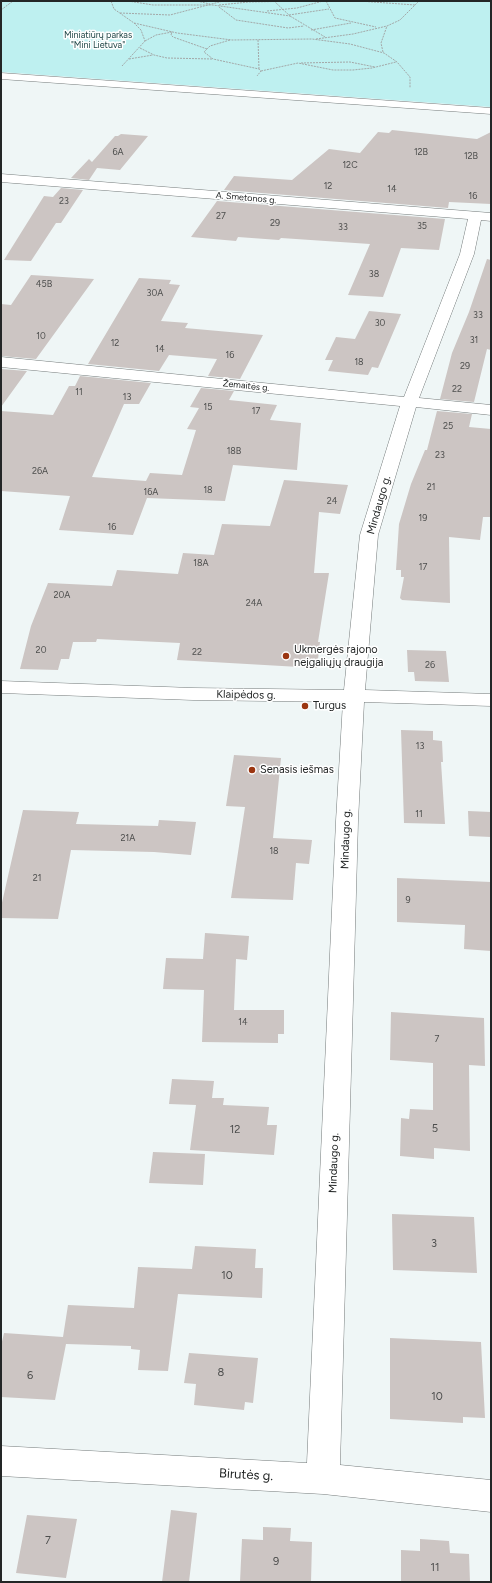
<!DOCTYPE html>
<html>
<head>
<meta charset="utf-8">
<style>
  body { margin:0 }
  #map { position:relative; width:492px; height:1583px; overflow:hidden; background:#eff6f6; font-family:Figtree,sans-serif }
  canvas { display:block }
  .frame { position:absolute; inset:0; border:2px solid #232626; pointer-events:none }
</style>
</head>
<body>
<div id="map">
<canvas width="492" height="1583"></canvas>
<div class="frame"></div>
</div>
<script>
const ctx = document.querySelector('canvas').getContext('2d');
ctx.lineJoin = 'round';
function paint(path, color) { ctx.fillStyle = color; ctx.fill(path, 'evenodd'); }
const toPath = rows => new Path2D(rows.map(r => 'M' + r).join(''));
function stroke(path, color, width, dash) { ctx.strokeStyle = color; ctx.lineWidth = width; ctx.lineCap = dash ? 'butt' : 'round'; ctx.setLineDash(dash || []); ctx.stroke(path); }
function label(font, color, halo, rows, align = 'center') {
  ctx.font = font + ' Figtree,sans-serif'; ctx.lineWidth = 3; ctx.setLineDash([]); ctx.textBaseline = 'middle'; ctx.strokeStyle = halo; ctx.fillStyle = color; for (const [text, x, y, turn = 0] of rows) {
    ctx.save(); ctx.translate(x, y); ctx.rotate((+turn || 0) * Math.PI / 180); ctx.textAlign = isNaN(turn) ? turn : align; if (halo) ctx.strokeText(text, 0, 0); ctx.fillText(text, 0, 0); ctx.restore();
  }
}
const green = toPath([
  [4,1,491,1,491,107,1,72,1,3]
]);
const building = toPath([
  [392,130,477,139,491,132,491,204,449,202,448,208,224,190,234,176,292,180,329,149,360,153,378,132,389,133],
  [121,134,148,136,120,170,97,168,89,180,71,178,89,159,92,162,115,136,118,136],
  [61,188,83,190,61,223,56,223,31,261,4,260,44,196,53,197],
  [217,201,445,219,439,250,401,248,383,297,348,295,370,244,281,238,279,240,238,237,236,241,191,237],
  [487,259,491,260,491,350,487,349,474,402,440,399,452,353,469,312],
  [31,275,94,279,36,359,1,356,1,304,11,305],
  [139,278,171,280,169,284,180,285,161,321,188,323,185,328,263,335,240,379,208,376,217,359,169,355,159,371,88,364],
  [369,311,401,314,378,368,372,367,368,375,328,371,333,360,325,360,336,337,355,339],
  [1,369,27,371,1,407],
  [80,376,151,383,139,404,124,404,92,477,146,481,150,473,182,475,196,430,187,429,199,408,190,407,201,388,234,391,229,400,277,405,270,420,301,423,297,470,233,465,225,501,147,498,133,535,59,530,70,496,1,491,1,411,53,415,69,386,75,386],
  [437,411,472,414,469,427,491,429,491,517,483,517,480,540,449,537,450,603,402,600,400,598,404,577,401,577,401,570,396,570,399,524,411,484,425,450,427,450],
  [284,480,348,485,340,514,319,512,314,573,329,573,318,642,320,642,317,668,177,660,180,643,97,639,96,642,73,642,69,659,61,659,58,670,20,669,31,626,48,583,112,586,117,570,178,574,183,553,214,555,222,524,270,526],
  [407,650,446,651,449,682,415,681,414,672,408,672],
  [401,730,433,731,433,740,442,741,443,762,441,762,445,824,404,823],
  [234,755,281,758,273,838,312,840,309,864,296,863,293,900,231,898,245,807,226,806],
  [23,810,79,812,76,824,158,826,159,820,196,822,191,855,154,852,71,850,58,919,1,918,1,907],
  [468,811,491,812,491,837,469,836],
  [397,878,491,882,491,951,464,949,465,925,397,922],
  [205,933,249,936,247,960,236,959,234,1010,284,1010,284,1034,278,1034,278,1043,202,1042,204,990,163,989,166,958,203,959],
  [391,1012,484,1018,485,1066,469,1065,470,1151,434,1148,434,1159,400,1156,401,1118,409,1119,410,1109,433,1110,433,1063,390,1060],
  [172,1079,214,1081,212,1098,224,1098,223,1105,269,1107,267,1125,277,1125,274,1155,190,1150,196,1105,169,1104],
  [153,1152,205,1154,203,1185,149,1183],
  [392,1214,474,1217,477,1273,393,1270],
  [195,1246,256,1249,255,1268,263,1268,262,1298,178,1294,168,1371,138,1370,140,1350,131,1349,131,1346,66,1344,55,1400,1,1397,1,1346,4,1333,63,1337,68,1305,134,1308,138,1267,192,1269],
  [390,1338,481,1342,485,1418,463,1417,463,1423,390,1419],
  [189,1353,258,1358,253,1403,245,1402,244,1410,194,1405,196,1384,184,1383],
  [171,1510,197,1513,189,1582,162,1582],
  [27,1515,77,1519,66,1578,16,1573],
  [263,1527,291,1528,290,1541,312,1542,311,1582,240,1582,242,1539,263,1540],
  [420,1539,449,1541,450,1553,469,1554,470,1582,401,1582,401,1550,420,1551]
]);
const path = toPath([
  [111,1,114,9,134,23,177,33,232,40,312,39,350,44,384,53,397,62,410,77,410,88],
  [128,1,153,5,213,5,290,16,274,1],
  [197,1,210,4],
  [326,1,335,18,376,27],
  [359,1,415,5],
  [219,5,249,2,302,1],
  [219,7,236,20,288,28,304,26],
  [1,10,13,1],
  [267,11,297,8,323,1],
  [120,13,170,15,223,1],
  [289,15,329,9],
  [290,16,325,37],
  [311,30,351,23],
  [316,39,353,34,387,26,400,20,419,1],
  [230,40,210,46,204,52,213,59,259,69,261,71,257,76],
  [258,40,259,69],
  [145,41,156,35,172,32,171,35,173,37,207,49],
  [140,48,154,55,167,58,212,59],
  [383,52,381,43,387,26],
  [129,59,153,55],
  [301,63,350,62,375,67],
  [122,66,145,41,141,30,134,23],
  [261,71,298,63,333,70,353,70,372,68,396,62]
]);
const minor = toPath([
  [1,73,491,108,491,114,1,79,1,73],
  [1,174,491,213,491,221,481,220,474,254,419,398,491,405,491,415,416,407,378,535,365,690,491,694,491,706,364,702,358,821,340,1465,491,1480,491,1512,323,1494,1,1476,1,1446,307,1463,336,821,343,702,193,700,1,693,1,681,193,688,344,690,360,535,400,406,1,367,1,357,404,397,460,254,468,219,1,182,1,174]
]);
const markers = [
  [286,656,4,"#9b3510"],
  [305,706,4,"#9b3510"],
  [252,770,4,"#9b3510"]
];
const farParknames = [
  ["Miniatiūrų parkas",98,35],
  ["\"Mini Lietuva\"",98,45]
];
const numberNames = [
  ["6A",118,152],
  ["12B",421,152],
  ["12B",471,156],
  ["12C",350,165],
  ["12",328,186],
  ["14",392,189],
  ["16",473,196],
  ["23",64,201],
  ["27",221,216],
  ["29",275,223],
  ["35",422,226],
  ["33",343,227],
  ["38",374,274],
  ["45B",44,284],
  ["30A",155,293],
  ["33",478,315],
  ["30",380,323],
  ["10",41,336],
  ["31",474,340],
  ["12",115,343],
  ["14",160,349],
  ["16",230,355],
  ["18",359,362],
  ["29",465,366],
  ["22",457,389],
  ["11",79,392],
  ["13",127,397],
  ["15",208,407],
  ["17",256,411],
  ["25",448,426],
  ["18B",234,451],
  ["23",440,455],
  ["26A",40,471],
  ["21",431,487],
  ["18",208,490],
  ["16A",151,492],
  ["24",332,501],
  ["19",423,518],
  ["16",112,527],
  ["18A",201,563],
  ["17",423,567],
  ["20A",62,595],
  ["24A",254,603],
  ["20",41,650],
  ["22",197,652],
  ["26",430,665],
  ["13",420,746],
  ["11",419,814],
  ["21A",128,838],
  ["18",274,851],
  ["21",37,878],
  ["9",408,900],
  ["14",243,1022],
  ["7",437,1039]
];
const farStreetnames = [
  ["A. Smetonos g.",246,198,5],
  ["Žemaitės g.",246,386,6]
];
const streetNames = [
  ["Mindaugo g.",379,505,-74],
  ["Klaipėdos g.",246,695,1],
  ["Mindaugo g.",346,839,-88],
  ["Mindaugo g.",334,1163,-88]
];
const poiNames = [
  ["Ukmergės rajono",294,650],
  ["neįgaliųjų draugija",294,663],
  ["Turgus",313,706],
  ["Senasis iešmas",260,770]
];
const nearNumbernames = [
  ["5",435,1129],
  ["12",235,1130],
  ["3",434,1244],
  ["10",227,1276],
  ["8",221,1373],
  ["6",30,1376],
  ["10",437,1397],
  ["7",48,1541],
  ["9",276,1562],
  ["11",435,1568]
];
const nearStreetnames = [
  ["Birutės g.",246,1475,3]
];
paint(green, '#bef0f0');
paint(building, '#ccc5c3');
stroke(minor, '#757b7b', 1);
stroke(path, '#a3a8a8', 1, [2, 1]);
paint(minor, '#fff');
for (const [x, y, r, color] of markers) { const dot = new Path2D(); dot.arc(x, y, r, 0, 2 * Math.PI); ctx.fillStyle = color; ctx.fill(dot); stroke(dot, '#fff', 1.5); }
label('9px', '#1d4545', '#fff', farParknames);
label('9px', '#4d4e4d', null, numberNames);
label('9px', '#232626', '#fff', farStreetnames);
label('11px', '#232626', '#fff', streetNames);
label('11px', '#232626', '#fff', poiNames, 'left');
label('11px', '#4d4e4d', null, nearNumbernames);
label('13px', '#232626', '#fff', nearStreetnames);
</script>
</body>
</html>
